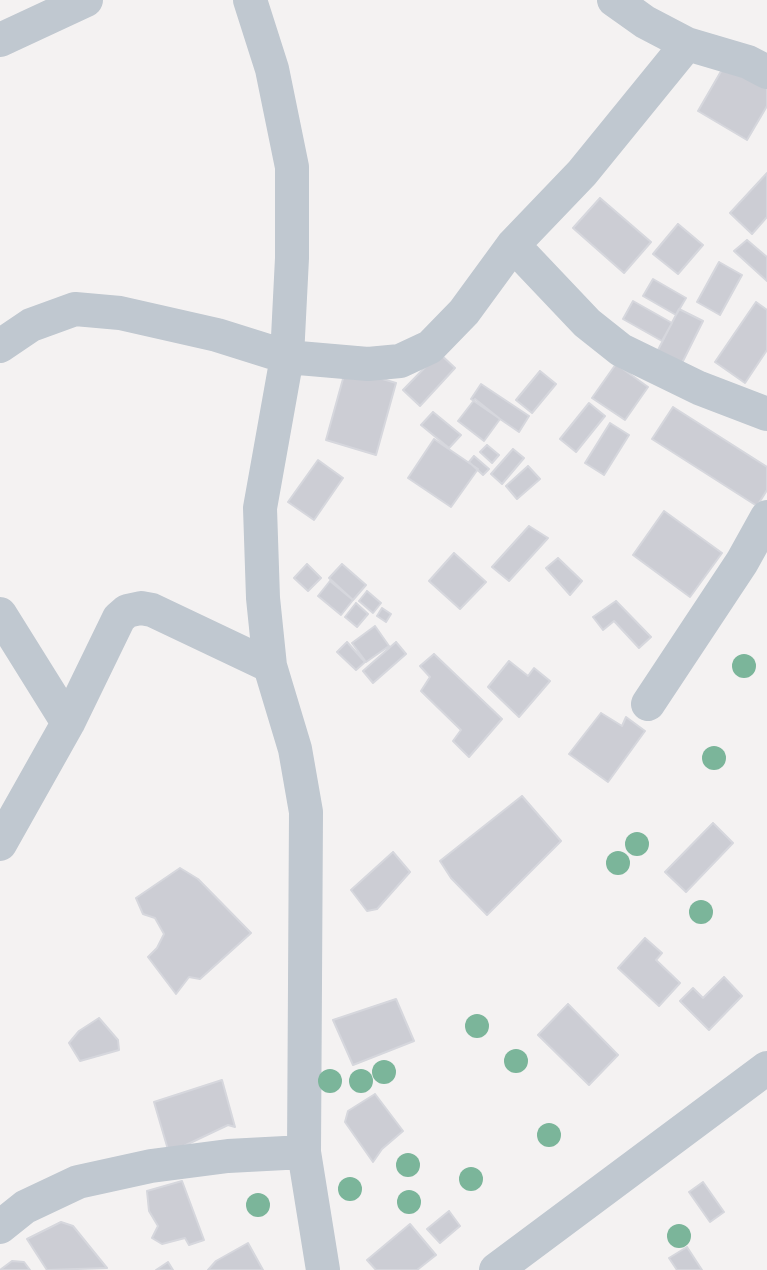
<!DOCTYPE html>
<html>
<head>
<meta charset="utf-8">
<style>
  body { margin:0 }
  canvas { display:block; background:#f4f2f2 }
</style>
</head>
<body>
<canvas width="767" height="1270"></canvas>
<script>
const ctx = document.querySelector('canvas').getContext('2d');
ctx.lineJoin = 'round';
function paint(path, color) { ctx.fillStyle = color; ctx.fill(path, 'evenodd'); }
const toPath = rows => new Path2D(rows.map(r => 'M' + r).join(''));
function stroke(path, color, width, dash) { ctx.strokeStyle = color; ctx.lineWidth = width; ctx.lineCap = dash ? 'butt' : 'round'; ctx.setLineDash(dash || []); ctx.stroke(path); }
const building = toPath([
  [727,61,767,85,767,106,747,140,698,111,727,61],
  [767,173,767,217,752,234,730,213,767,173],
  [600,198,651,242,624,273,573,228,600,198],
  [678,224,703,245,678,274,653,254,678,224],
  [747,240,767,257,767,281,734,251,747,240],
  [719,262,742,275,720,315,697,302,719,262],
  [653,279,686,298,676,315,643,296,653,279],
  [633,301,672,323,662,341,623,319,633,301],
  [756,302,767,310,767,350,745,383,715,362,756,302],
  [679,309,703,321,681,365,657,352,679,309],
  [439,353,455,368,420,406,403,390,439,353],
  [616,364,648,387,625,420,592,398,616,364],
  [346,368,396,383,376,455,326,440,346,368],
  [540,371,556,384,532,413,516,400,540,371],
  [481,384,529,416,519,432,471,399,481,384],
  [475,399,500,419,484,441,458,421,475,399],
  [589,403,605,416,576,452,560,439,589,403],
  [673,407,767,467,767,490,757,506,652,439,673,407],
  [433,412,461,435,449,448,421,425,433,412],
  [610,423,629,435,604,475,585,463,610,423],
  [434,439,478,469,451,507,408,478,434,439],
  [487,445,499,455,492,463,480,452,487,445],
  [513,449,524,458,502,484,491,474,513,449],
  [474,456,489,469,483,475,469,462,474,456],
  [318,460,343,478,314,520,288,502,318,460],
  [528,466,540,479,517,499,506,486,528,466],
  [664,511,722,553,690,597,633,555,664,511],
  [529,526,548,538,509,581,492,567,529,526],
  [454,553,486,582,460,609,429,581,454,553],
  [558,558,582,581,570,595,546,568,558,558],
  [307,564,321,578,308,591,294,578,307,564],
  [342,564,366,585,353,600,329,578,342,564],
  [330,581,353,600,341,615,318,596,330,581],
  [367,591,381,603,373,613,359,601,367,591],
  [616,601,651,637,639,648,614,621,603,630,593,617,616,601],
  [356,603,368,614,357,627,345,617,356,603],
  [382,608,391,614,386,622,377,616,382,608],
  [375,626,389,646,366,662,352,643,375,626],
  [347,642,365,662,356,670,337,652,347,642],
  [396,642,406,654,373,683,363,671,396,642],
  [434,654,502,719,469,757,453,741,461,730,421,691,430,677,420,666,434,654],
  [509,661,528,676,534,668,550,681,519,717,488,687,509,661],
  [601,713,622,726,626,717,645,731,608,782,569,754,601,713],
  [522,796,561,841,487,915,451,878,440,861,522,796],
  [713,823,733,843,686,892,665,872,713,823],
  [393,852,410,872,377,909,367,911,351,890,393,852],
  [180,868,198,879,251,933,200,979,189,977,176,994,148,957,157,948,164,934,155,918,143,914,136,898,180,868],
  [645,938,662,953,656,960,680,983,659,1006,618,968,645,938],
  [724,977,742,996,709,1030,680,1001,693,988,703,998,724,977],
  [396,999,414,1041,353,1065,333,1020,396,999],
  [568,1004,618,1055,589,1085,538,1035,568,1004],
  [99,1018,118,1040,119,1050,80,1061,69,1043,79,1031,99,1018],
  [222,1080,235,1127,228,1125,169,1153,154,1102,222,1080],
  [375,1094,403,1131,382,1149,373,1162,345,1122,348,1111,375,1094],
  [182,1181,204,1240,189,1245,185,1238,162,1244,152,1238,158,1226,149,1211,147,1191,182,1181],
  [703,1182,724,1212,710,1222,689,1192,703,1182],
  [449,1211,460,1226,440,1243,427,1229,449,1211],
  [61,1222,73,1226,107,1268,47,1270,27,1239,61,1222],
  [410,1224,436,1255,417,1270,376,1270,367,1260,410,1224],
  [248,1243,263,1270,208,1270,216,1261,248,1243],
  [687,1247,702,1270,677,1270,669,1258,687,1247],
  [12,1261,24,1262,30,1270,0,1270,12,1261],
  [168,1262,173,1270,156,1270,168,1262]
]);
const minor = toPath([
  [250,0,272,69,292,167,292,258,287,357,260,508,263,598,270,666,295,749,306,812,304,1152,323,1270],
  [614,0,645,22,687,44,748,62,767,72],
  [0,40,86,0],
  [513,245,587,323,621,350,699,388,767,414],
  [0,346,31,325,75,309,120,313,217,335,287,357,368,364,400,361,430,347,464,312,513,245,582,173,687,44],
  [0,614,68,723],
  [648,704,742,562,767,517],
  [0,844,68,723,119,618,127,611,141,608,152,610,270,666],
  [0,1227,25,1207,78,1182,151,1166,228,1156,304,1152],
  [496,1270,767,1068]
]);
const trees = [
  [744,666],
  [714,758],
  [637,844],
  [618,863],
  [701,912],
  [477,1026],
  [516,1061],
  [384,1072],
  [330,1081],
  [361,1081],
  [549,1135],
  [408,1165],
  [471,1179],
  [350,1189],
  [409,1202],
  [258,1205],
  [679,1236]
];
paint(building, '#cccdd4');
stroke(building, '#d6d7dd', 2);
stroke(minor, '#c0c8d0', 34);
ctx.fillStyle = '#7bb59a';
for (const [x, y] of trees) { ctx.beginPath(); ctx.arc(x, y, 12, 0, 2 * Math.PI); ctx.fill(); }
</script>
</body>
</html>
